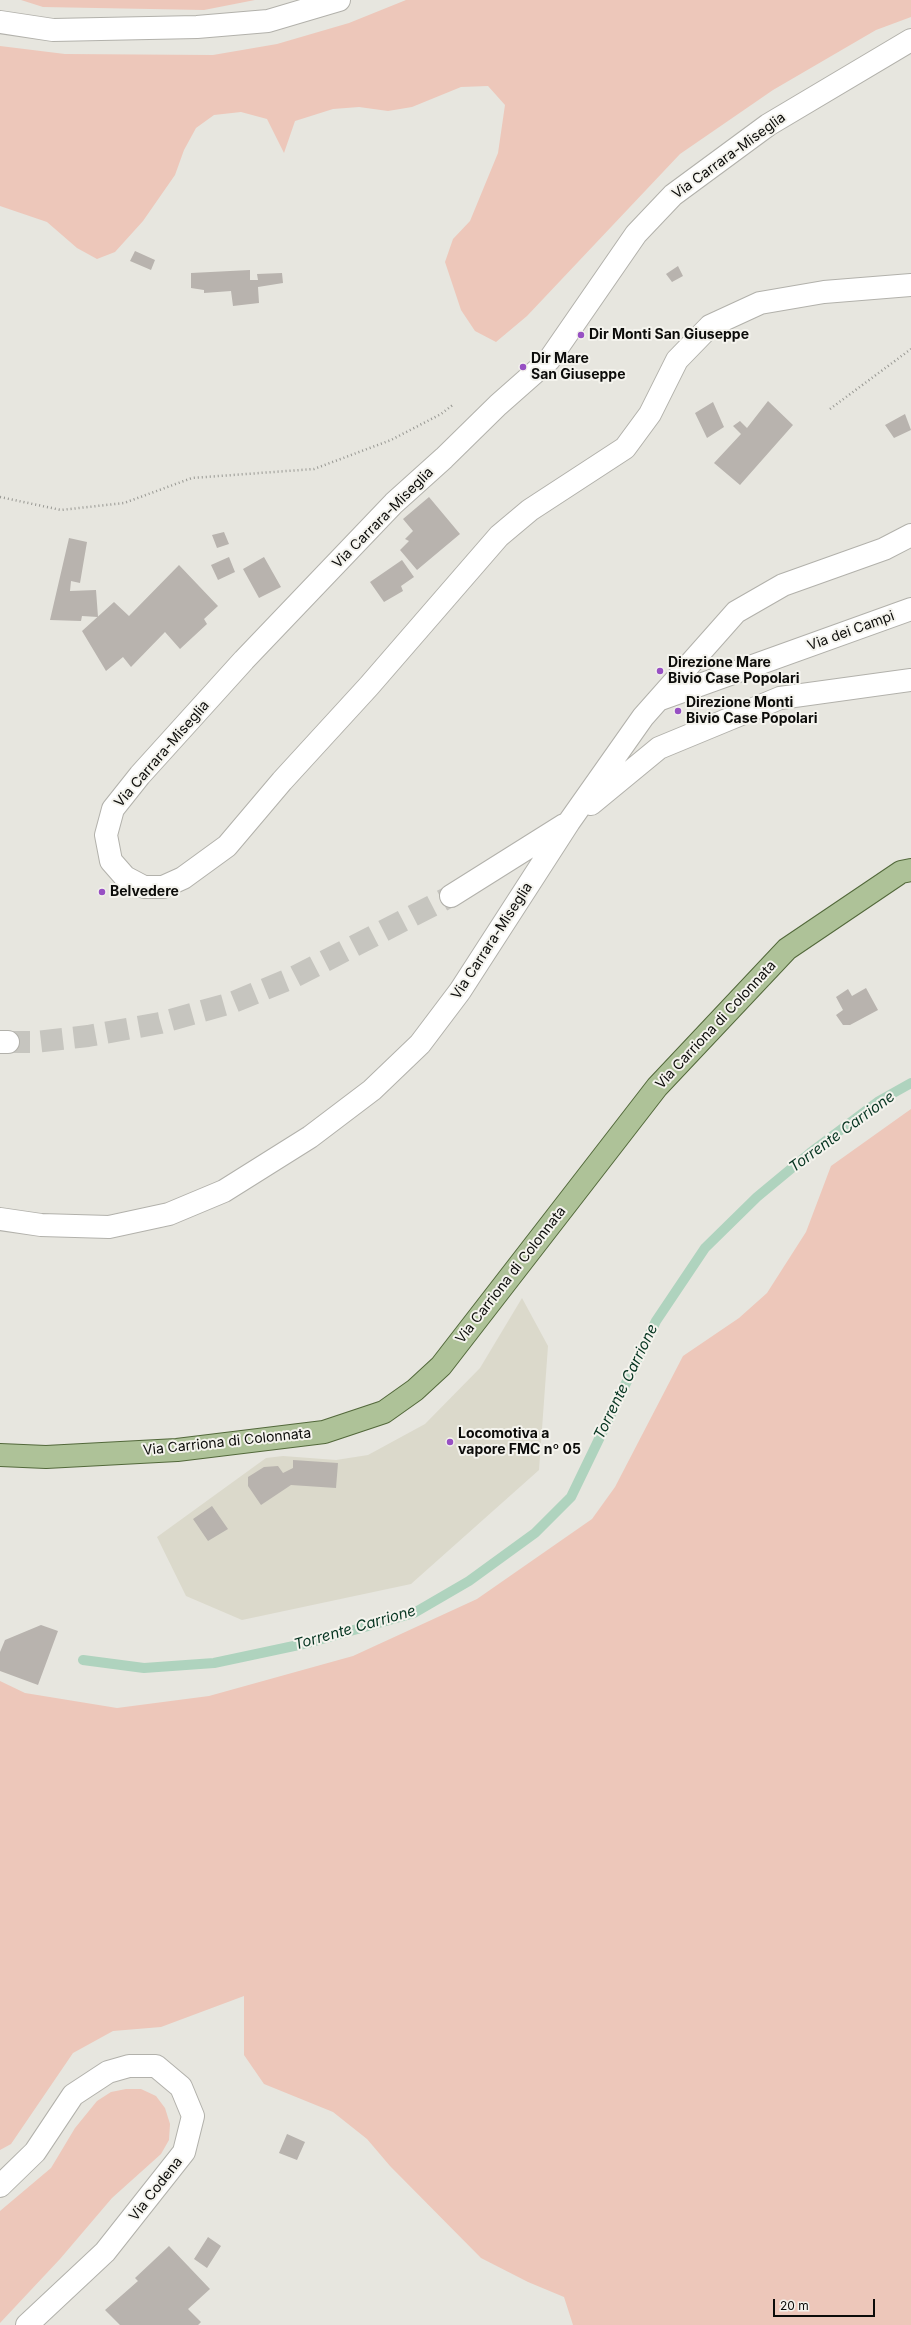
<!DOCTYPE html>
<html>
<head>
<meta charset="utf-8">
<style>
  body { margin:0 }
  #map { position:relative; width:911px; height:2325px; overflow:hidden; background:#e7e6df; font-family:Inter,sans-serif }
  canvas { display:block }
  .scale { position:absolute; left:773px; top:2299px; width:102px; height:18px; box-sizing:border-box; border:2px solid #0c0c0a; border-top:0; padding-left:5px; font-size:12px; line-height:14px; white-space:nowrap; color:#0c0c0a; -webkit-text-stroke:3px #f4f3ed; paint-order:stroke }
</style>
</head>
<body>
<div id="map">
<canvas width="911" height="2325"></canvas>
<div class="scale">20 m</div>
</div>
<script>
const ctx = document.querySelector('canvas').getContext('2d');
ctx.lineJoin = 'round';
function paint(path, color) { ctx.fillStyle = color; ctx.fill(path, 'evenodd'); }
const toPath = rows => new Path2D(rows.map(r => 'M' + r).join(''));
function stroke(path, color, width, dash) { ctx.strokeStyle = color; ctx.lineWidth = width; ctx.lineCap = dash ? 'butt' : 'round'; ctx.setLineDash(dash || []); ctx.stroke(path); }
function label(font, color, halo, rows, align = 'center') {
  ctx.font = font + ' Inter,sans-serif'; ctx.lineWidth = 4; ctx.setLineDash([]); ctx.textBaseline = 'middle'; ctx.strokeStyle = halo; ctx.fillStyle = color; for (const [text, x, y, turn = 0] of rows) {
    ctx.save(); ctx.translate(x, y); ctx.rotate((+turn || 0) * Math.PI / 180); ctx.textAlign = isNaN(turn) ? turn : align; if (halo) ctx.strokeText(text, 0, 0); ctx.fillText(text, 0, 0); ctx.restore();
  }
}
const built = toPath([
  [522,1298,548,1346,539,1470,411,1584,242,1620,186,1596,157,1537,266,1458,283,1456,336,1460,368,1455,425,1424,480,1368]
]);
const green = toPath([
  [21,0,255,0,204,10,43,7],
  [406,0,911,0,911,17,876,30,773,90,680,154,527,316,496,342,475,331,461,310,445,262,453,239,470,221,498,153,505,105,488,86,461,87,412,107,388,111,359,107,333,109,295,121,284,153,267,119,241,112,214,115,196,128,184,150,175,175,143,221,115,252,97,259,77,248,47,222,0,206,0,46,65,54,213,55,277,44,349,23],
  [911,1109,911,2325,573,2325,564,2297,528,2282,481,2258,390,2166,367,2139,333,2112,264,2084,244,2055,244,1996,161,2027,113,2031,73,2053,11,2144,0,2150,0,1681,25,1693,117,1708,209,1696,353,1656,477,1599,592,1519,615,1487,683,1356,739,1318,767,1293,806,1232,831,1166],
  [126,2089,141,2089,156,2096,165,2108,170,2124,169,2140,161,2154,112,2198,60,2259,0,2323,0,2211,51,2168,75,2128,97,2101,111,2092]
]);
const stream = toPath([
  [83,1660,144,1668,214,1663,308,1643,414,1613,469,1581,535,1533,571,1497,656,1321,705,1248,757,1197,810,1153,879,1101,911,1083]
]);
const building = toPath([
  [135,251,155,260,151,270,130,261],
  [678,266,683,276,672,282,666,274],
  [250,270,250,280,258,280,257,274,282,273,283,283,258,287,259,303,233,306,231,291,204,293,204,290,191,288,191,273],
  [768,401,793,425,740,485,714,463,741,434,733,426,740,421,747,428],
  [713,402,724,427,707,438,695,413],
  [905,414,911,430,894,438,885,425],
  [429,497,460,534,417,570,400,550,409,541,405,539,413,531,403,519],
  [224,532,229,544,217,548,212,535],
  [69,538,87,542,80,583,71,581,70,591,96,590,98,617,82,616,81,621,50,620],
  [229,557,235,572,218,580,211,565],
  [264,557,281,587,259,598,243,569],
  [402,560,414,577,401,586,403,591,384,602,370,582],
  [179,565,218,606,204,619,207,624,180,649,165,632,131,667,123,657,106,671,82,631,114,602,129,616],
  [866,988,878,1010,850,1025,843,1025,836,1015,843,1010,836,997,848,989,852,996],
  [293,1460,338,1463,336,1488,291,1485,261,1505,248,1486,248,1477,264,1467,278,1466,283,1473,293,1468],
  [212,1506,228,1529,208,1541,193,1519],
  [41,1625,58,1631,38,1685,0,1671,0,1652,5,1640],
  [287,2134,305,2142,297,2160,279,2153],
  [208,2237,221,2246,207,2268,194,2259],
  [169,2246,210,2289,188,2309,201,2322,198,2325,120,2325,105,2310,138,2281,135,2278]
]);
const minorTunnel = toPath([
  [8,1042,35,1042,88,1036,160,1023,231,1003,292,978,451,896]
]);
const path = toPath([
  [830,409,911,349],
  [0,497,61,510,124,503,192,478,314,469,391,440,441,414,454,404]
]);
const minor = toPath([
  [0,22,53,30,197,27,268,21,339,0],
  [911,40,768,125,673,195,636,234,549,360,498,405,444,458,394,503,244,660,140,775,113,809,106,835,111,861,125,877,144,887,163,887,183,878,227,846,282,781,369,686,499,536,530,510,625,448,650,414,677,360,710,326,760,303,824,292,911,285],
  [658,700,911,609],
  [591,804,659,748,780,698,911,680],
  [451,896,564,825],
  [0,1042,8,1042],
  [0,1219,41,1225,109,1227,169,1214,224,1191,310,1137,372,1090,420,1044,460,991,569,822,643,717,736,612,783,585,884,549,911,535],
  [0,2186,35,2152,73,2095,108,2072,129,2066,156,2066,181,2087,193,2116,184,2152,105,2252,27,2325]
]);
const major = toPath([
  [0,1455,46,1457,177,1450,324,1432,384,1412,415,1390,441,1366,657,1087,787,949,901,872,911,870]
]);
const markers = [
  [581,335,4,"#9750c3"],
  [523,367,4,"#9750c3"],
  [660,671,4,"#9750c3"],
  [678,711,4,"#9750c3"],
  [102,892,4,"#9750c3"],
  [450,1442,4,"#9750c3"]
];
const streetNames = [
  ["Via Carrara-Miseglia",729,156,-36],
  ["Via Carrara-Miseglia",383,518,-45],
  ["Via dei Campi",851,631,-20],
  ["Via Carrara-Miseglia",162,754,-49],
  ["Via Carrara-Miseglia",492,941,-57],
  ["Via Carriona di Colonnata",716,1025,-47],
  ["Via Carriona di Colonnata",511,1275,-52],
  ["Via Carriona di Colonnata",227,1442,-6],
  ["Via Codena",156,2189,-52]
];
const poiNames = [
  ["Dir Monti San Giuseppe",589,335],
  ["Dir Mare",531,359],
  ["San Giuseppe",531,375],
  ["Direzione Mare",668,663],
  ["Bivio Case Popolari",668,679],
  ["Direzione Monti",686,703],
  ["Bivio Case Popolari",686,719],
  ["Belvedere",110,892],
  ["Locomotiva a",458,1434],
  ["vapore FMC nº 05",458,1450]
];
const waterNames = [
  ["Torrente Carrione",842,1132,-36],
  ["Torrente Carrione",626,1382,-64],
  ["Torrente Carrione",355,1628,-16]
];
paint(built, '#dbd9cb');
paint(green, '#edc7ba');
stroke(stream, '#afd3be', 10);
paint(building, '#b8b3ae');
stroke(minorTunnel, '#c6c5bf', 22, [22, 11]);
stroke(minor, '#b2b1ab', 24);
stroke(major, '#52683a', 24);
stroke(path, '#979792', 2.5, [1, 3]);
stroke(minor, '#fff', 22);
stroke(major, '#aec298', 22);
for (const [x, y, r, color] of markers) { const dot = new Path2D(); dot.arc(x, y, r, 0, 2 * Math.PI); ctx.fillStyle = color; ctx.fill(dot); stroke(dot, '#f4f3ed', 1.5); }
label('14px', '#0c0c0a', '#f4f3ed', streetNames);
label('bold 14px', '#0c0c0a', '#f4f3ed', poiNames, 'left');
label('italic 15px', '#063521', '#f4f3ed', waterNames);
</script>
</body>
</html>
